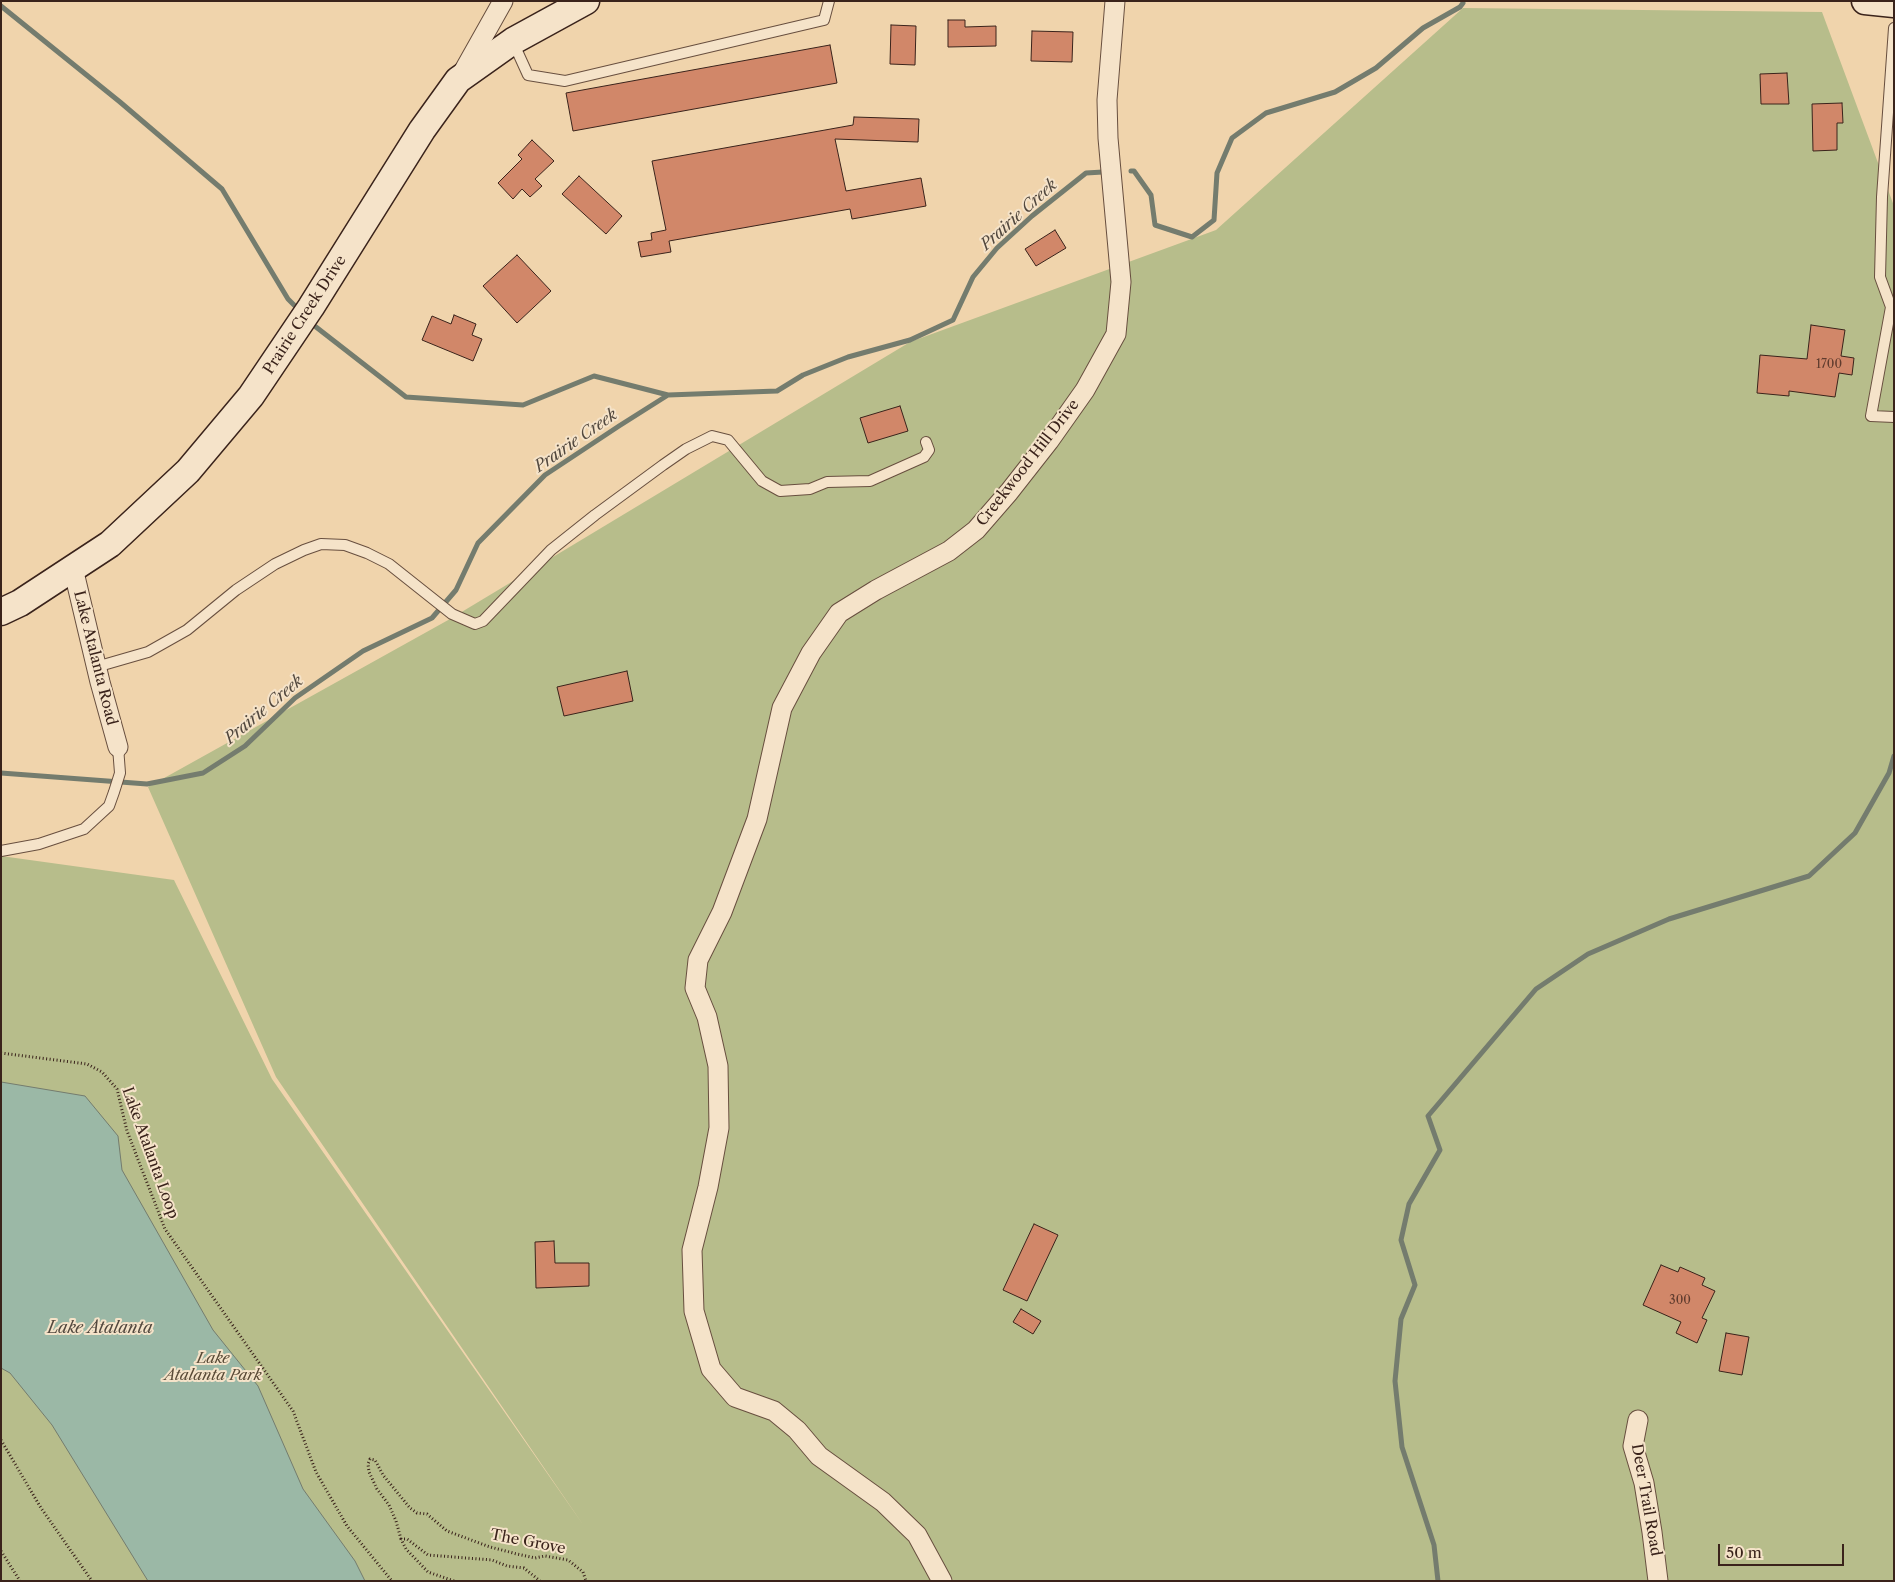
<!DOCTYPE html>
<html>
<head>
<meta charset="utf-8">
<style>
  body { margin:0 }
  #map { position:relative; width:1895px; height:1582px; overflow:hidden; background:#f0d4ac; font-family:"Libre Caslon Text",serif }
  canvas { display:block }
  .frame { position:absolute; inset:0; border:2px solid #3a231b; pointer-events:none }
  .scale { position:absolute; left:1718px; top:1544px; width:126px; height:22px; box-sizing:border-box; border:2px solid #3a231b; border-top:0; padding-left:6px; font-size:15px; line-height:18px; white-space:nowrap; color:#3a231b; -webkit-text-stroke:4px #f5e3c9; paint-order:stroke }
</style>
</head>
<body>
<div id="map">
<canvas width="1895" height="1582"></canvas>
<div class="frame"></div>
<div class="scale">50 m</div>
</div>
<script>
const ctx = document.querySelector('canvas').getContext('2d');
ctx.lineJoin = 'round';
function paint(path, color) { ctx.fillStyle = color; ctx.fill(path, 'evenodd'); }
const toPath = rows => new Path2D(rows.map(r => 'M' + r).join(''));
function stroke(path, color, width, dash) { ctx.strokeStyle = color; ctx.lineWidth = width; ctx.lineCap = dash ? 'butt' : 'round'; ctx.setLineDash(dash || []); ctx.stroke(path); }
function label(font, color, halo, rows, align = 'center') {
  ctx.font = font + ' "Libre Caslon Text",serif'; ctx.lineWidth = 4; ctx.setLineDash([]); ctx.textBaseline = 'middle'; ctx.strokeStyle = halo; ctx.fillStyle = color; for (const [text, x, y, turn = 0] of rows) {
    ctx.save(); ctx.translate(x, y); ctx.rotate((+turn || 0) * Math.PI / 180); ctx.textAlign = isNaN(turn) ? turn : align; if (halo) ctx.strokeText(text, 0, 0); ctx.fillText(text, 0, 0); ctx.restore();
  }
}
const green = toPath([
  [1463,8,1822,12,1894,206,1894,1581,1,1581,1,856,174,880,272,1079,584,1526,276,1077,148,787,450,619,910,342,1216,230]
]);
const water = toPath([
  [1,1082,85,1096,118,1136,122,1170,213,1330,258,1386,303,1489,355,1561,365,1581,148,1581,52,1425,10,1373,1,1368,1,1082]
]);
const stream = toPath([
  [1,6,120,102,222,189,288,299,294,305],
  [1131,171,1134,171,1151,195,1155,225,1192,237,1214,220,1217,173,1232,138,1266,113,1335,92,1376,68,1423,28,1460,7,1463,3],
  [316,327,406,397,523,405,594,376,668,395],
  [1,773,147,784,203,773,245,746,295,698,363,651,432,618,456,590,478,543,545,475,619,426,668,395,777,391,803,375,848,357,910,340,953,320,973,277,997,248,1032,216,1086,173,1103,172],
  [1438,1581,1434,1545,1402,1447,1395,1381,1401,1319,1415,1285,1401,1240,1409,1204,1440,1150,1428,1116,1536,989,1588,954,1669,919,1809,876,1855,833,1889,773,1894,756]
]);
const building = toPath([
  [948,20,965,20,965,27,996,26,996,46,948,47,948,20],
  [891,25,916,26,915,65,890,64,891,25],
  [1032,31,1073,32,1072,62,1031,61,1032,31],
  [830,45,837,83,573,131,566,93,830,45],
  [1787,73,1789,104,1761,104,1760,74,1787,73],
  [1842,103,1843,123,1837,123,1837,150,1813,151,1812,104,1842,103],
  [854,117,919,119,918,142,835,139,846,191,921,178,926,206,852,219,850,209,669,241,671,252,641,257,638,242,652,240,651,233,666,230,652,161,853,125,854,117],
  [532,140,554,161,535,179,542,186,530,197,522,189,513,199,498,183,522,159,518,155,532,140],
  [579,176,622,216,606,234,562,194,579,176],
  [1055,230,1066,248,1036,266,1025,249,1055,230],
  [517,255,551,291,517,323,483,286,517,255],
  [454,315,476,324,472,335,482,339,473,361,422,340,432,316,451,324,454,315],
  [1811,325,1845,330,1841,356,1854,358,1852,375,1839,373,1835,397,1789,391,1789,396,1757,393,1760,355,1807,359,1811,325],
  [900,406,908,431,868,443,860,418,900,406],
  [627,671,633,701,564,716,557,687,627,671],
  [1034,1224,1058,1235,1027,1301,1003,1290,1034,1224],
  [554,1241,555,1263,589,1263,589,1286,536,1288,535,1242,554,1241],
  [1661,1265,1678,1272,1680,1267,1705,1278,1702,1285,1715,1291,1702,1318,1707,1320,1697,1343,1676,1333,1681,1322,1643,1305,1661,1265],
  [1021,1309,1041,1321,1033,1334,1013,1322,1021,1309],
  [1726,1333,1749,1337,1742,1375,1719,1371,1726,1333]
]);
const path = toPath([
  [1,1053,87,1064,102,1072,117,1089,127,1131,165,1229,293,1411,316,1472,347,1526,392,1581],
  [1,1440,41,1508,92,1581],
  [401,1539,396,1521,389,1505,377,1489,369,1472,368,1464,370,1459,375,1460,383,1475,410,1508,417,1513,427,1514,447,1531,490,1547,517,1554,535,1558,545,1556,568,1560,583,1572,586,1581],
  [1,1551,20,1581],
  [454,1581,428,1572,406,1549,401,1539,407,1539,428,1555,492,1560,507,1566,524,1568,540,1581]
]);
const service = toPath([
  [1894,28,1882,197,1880,277,1891,307,1871,416,1894,417],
  [513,42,528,75,565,81,824,20,829,1],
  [96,667,148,652,187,630,236,590,275,564,304,550,321,544,345,545,367,553,389,564,452,614,475,624,483,621,551,550,595,515,663,465,686,449,712,436,728,440,762,481,780,491,810,489,827,482,870,481,924,457,929,450,926,442],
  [1,851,39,844,84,829,109,806,114,792,120,773,118,747]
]);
const minor = toPath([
  [462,74,503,1],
  [73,568,100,682,118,747],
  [1638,1420,1633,1446,1644,1483,1652,1532,1658,1581],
  [942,1581,917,1535,883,1502,819,1456,797,1430,774,1411,735,1397,711,1369,694,1311,692,1250,708,1187,719,1128,718,1066,707,1017,695,988,698,960,722,912,757,819,782,708,811,653,839,613,876,590,949,551,976,530,1009,492,1049,441,1085,390,1116,334,1121,282,1108,138,1107,100,1115,1]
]);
const secondary = toPath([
  [1865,1,1894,4],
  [1,612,20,603,110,544,188,471,251,396,311,307,422,130,458,80,513,41,586,1]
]);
const numberNames = [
  ["1700",1829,365],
  ["300",1680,1301]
];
const streetNames = [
  ["Prairie Creek Drive",305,315,-57],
  ["Creekwood Hill Drive",1028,463,-52],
  ["Lake Atalanta Road",95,658,76],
  ["Lake Atalanta Loop",150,1153,70],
  ["Deer Trail Road",1646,1500,80],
  ["The Grove",528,1542,11]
];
const parkNames = [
  ["Lake",213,1359],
  ["Atalanta Park",213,1376]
];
const waterNames = [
  ["Prairie Creek",1019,215,-42],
  ["Prairie Creek",576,441,-35],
  ["Prairie Creek",264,710,-40],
  ["Lake Atalanta",100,1328]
];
paint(green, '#b7bd8b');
paint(water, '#9bb8a6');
stroke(water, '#747c6e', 1);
stroke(stream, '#747c6e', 5);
paint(building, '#d18769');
stroke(building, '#3a231b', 1);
stroke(service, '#684f3f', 12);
stroke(minor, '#684f3f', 21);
stroke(secondary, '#3a231b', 29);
stroke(path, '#3a231b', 3, [1, 2.5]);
stroke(service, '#f5e3c9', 10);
stroke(minor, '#f5e3c9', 19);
stroke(secondary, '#f5e3c9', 26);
label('12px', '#603c2e', null, numberNames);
label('15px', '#3a231b', '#f5e3c9', streetNames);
label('italic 15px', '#594a37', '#f5e3c9', parkNames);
label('italic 16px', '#52483e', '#f5e3c9', waterNames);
</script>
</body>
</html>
